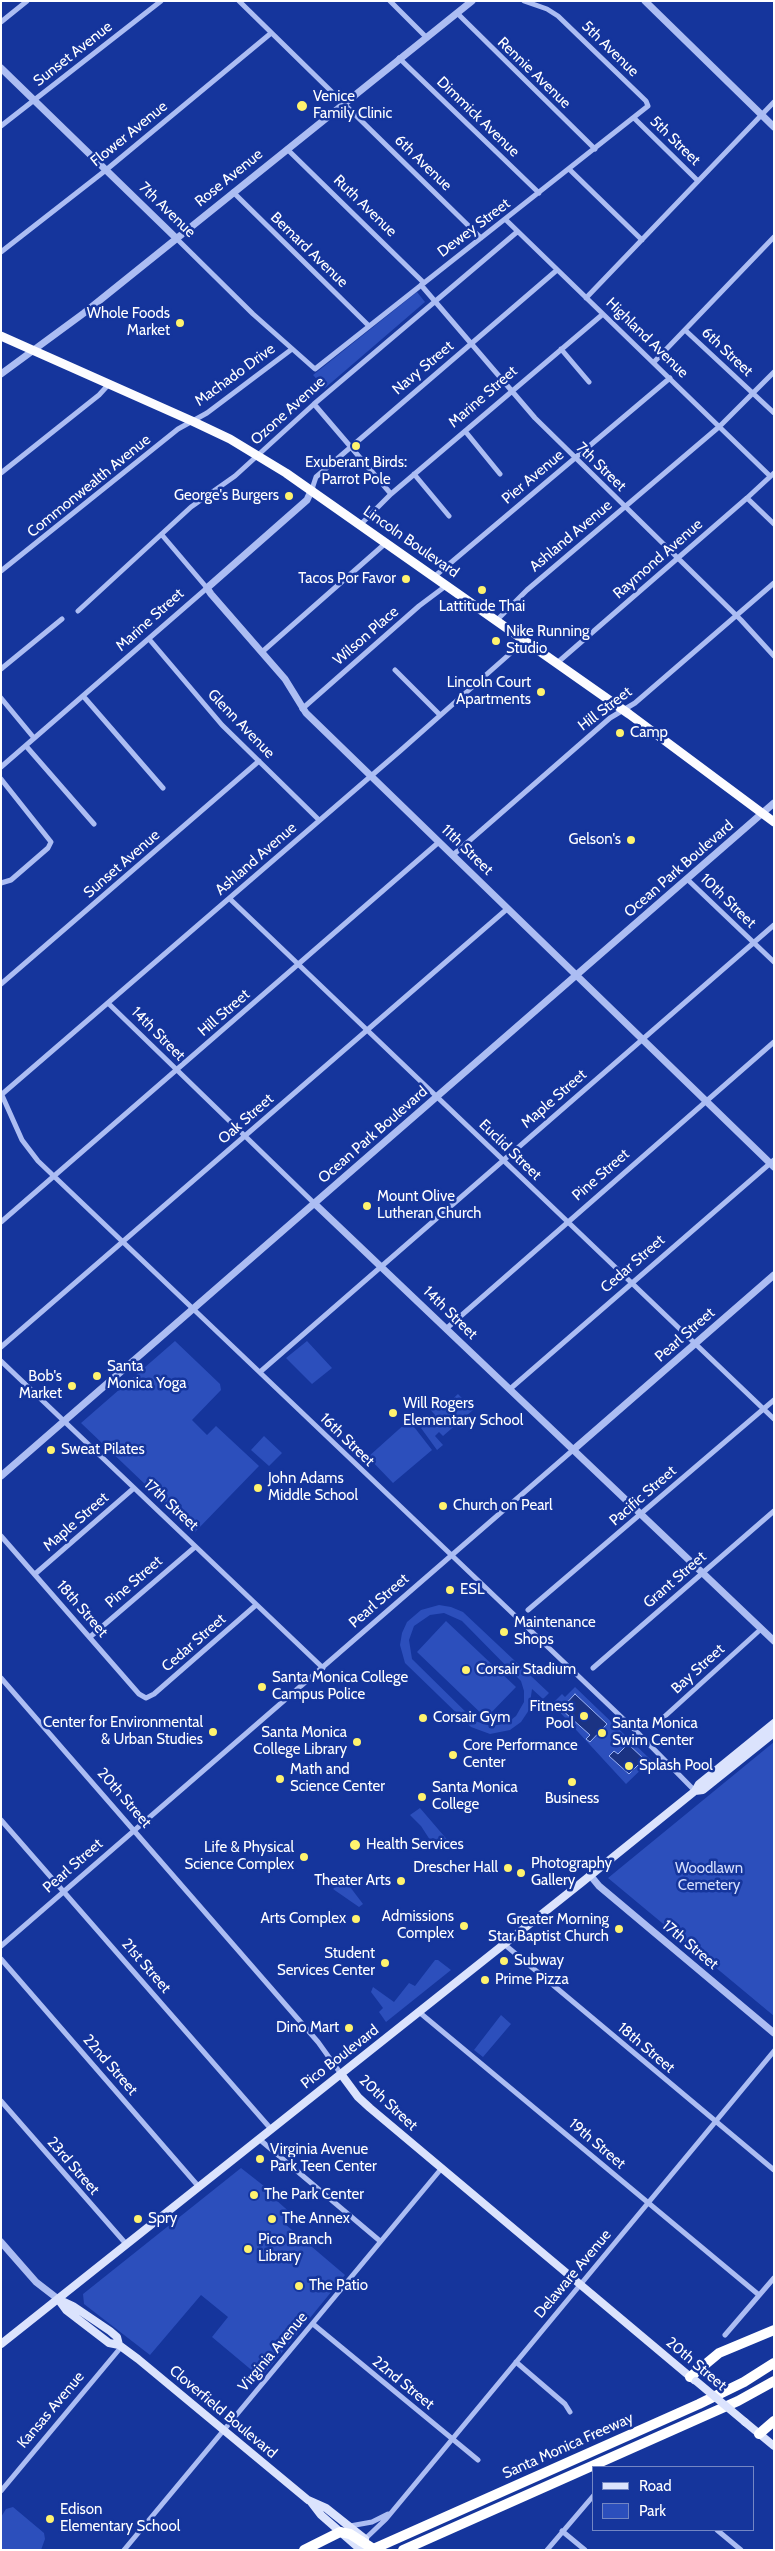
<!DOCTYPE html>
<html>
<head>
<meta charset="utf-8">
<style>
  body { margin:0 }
  #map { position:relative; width:775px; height:2551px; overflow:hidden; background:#15359c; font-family:Cabin,sans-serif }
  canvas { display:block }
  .frame { position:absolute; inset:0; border:2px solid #fff; pointer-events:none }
  .legend { position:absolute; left:592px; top:2466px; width:162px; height:65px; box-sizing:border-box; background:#15359c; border:1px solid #7386c4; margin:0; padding:6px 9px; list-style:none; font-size:15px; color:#fff }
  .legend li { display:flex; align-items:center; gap:10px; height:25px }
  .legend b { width:25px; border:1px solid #7386c4 }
</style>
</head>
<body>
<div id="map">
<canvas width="775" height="2551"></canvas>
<div class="frame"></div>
<ul class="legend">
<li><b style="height:6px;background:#dbe3fd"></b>Road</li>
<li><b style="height:14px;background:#2c4fbc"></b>Park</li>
</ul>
</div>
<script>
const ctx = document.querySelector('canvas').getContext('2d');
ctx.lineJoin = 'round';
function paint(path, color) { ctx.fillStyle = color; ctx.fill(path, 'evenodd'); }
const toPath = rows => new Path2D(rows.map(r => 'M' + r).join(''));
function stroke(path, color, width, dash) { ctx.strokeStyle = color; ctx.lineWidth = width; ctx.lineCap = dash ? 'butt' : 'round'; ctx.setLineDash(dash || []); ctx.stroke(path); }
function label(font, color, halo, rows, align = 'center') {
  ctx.font = font + ' Cabin,sans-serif'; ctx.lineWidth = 5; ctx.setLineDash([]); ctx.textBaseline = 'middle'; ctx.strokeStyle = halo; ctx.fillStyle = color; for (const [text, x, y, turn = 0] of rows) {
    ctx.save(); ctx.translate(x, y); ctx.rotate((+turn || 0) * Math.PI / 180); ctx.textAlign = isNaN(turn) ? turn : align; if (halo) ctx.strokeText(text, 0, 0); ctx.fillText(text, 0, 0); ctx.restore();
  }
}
const green = toPath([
  [417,292,425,302,325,388,313,375],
  [175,1341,220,1384,221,1390,192,1420,207,1435,216,1426,259,1466,195,1532,81,1423],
  [307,1341,332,1368,312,1384,286,1358],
  [458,1394,473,1410,443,1436,439,1432,435,1436,443,1445,437,1450,421,1428,435,1415,428,1407,435,1402,445,1406],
  [407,1422,411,1423,432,1450,393,1483,368,1457],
  [264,1436,282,1453,269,1466,251,1450],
  [439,1605,451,1607,463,1612,549,1693,543,1699,532,1689,529,1710,521,1722,510,1730,490,1734,471,1727,405,1663,400,1645,402,1633,407,1622,421,1610],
  [444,1613,462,1621,521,1681,524,1691,524,1702,516,1716,507,1723,491,1726,475,1721,412,1659,409,1640,414,1626,430,1615],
  [446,1621,516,1687,486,1718,417,1652],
  [575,1687,651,1760,626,1784,555,1707,557,1705,554,1702,562,1694,565,1697],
  [774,1742,774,2016,608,1878],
  [420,1808,450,1843,432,1843,421,1826,410,1815],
  [344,1879,363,1904,359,1907,333,1889],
  [435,1960,438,1960,451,1970,386,2022,379,2012,383,2008,371,1992,373,1987,394,2002,409,1983,415,1986],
  [501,2015,511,2024,483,2057,474,2050],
  [241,2168,278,2197,276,2200,293,2215,285,2224,345,2275,261,2378,212,2337,228,2317,201,2295,150,2355,84,2304,83,2294],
  [13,2507,44,2533,45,2539,41,2550,1,2550,1,2517,6,2509]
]);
const water = toPath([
  [575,1694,607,1724,590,1742,586,1739,590,1735,561,1709,575,1694],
  [628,1744,644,1759,629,1774,609,1756,614,1751,618,1754,628,1744]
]);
const minor = toPath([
  [239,1,481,238],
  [390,1,427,38],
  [457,13,595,149],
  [1,22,27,1],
  [399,58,539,193],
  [634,118,698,181],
  [1,126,161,1],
  [287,149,424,283],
  [569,169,642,240],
  [233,192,369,326],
  [505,219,770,476],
  [176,238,253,314,315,369,648,106,646,101,558,16,547,9,524,1],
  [1,252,106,170,270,34],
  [421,285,535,418,741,620,774,656],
  [586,298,774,102],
  [685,330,774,413],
  [561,349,589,382],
  [654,362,774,237],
  [314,404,391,494],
  [465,431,500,474],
  [1,473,99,395,109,384],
  [414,474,449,516],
  [312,489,316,477,557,270],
  [747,498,774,524],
  [361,524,391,494,603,314],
  [1,571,178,429,207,413,292,349],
  [435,576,670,378],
  [78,611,191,507,235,476,314,404,517,232],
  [497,620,527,590,720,426,774,372],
  [149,639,222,725,319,820],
  [262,652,387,542],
  [557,663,747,498,774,473],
  [1,669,62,619],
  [395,670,440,715],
  [84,697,163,788],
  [1,698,34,738],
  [302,709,419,606,447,585],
  [26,746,94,824],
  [1,767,207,588,162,535],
  [1,779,51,842,48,848,11,880,1,883],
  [453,855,610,718,635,703,774,583],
  [687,879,774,962],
  [230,899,774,1419],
  [1,984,259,761],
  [109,1004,315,1204],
  [1,1093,22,1140,38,1161,636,1731,695,1791],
  [1,1095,400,751,513,651,523,640],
  [1,1222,439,842],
  [447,1328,774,1042],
  [1,1347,507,909],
  [1,1361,323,1668],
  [260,1372,774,925],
  [510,1389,774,1160],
  [1,1536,139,1694,146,1698,154,1694,256,1605],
  [35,1574,134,1488],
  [528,1610,774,1400],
  [90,1637,195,1547],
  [593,1668,774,1511],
  [1,1678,318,2042,341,2074],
  [653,1727,761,1629],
  [1,1820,271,2129],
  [504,1944,774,2170],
  [1,1946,573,1450],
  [1,1959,199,2187],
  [419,2012,759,2295],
  [1,2101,127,2245],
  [259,2139,380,2241],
  [313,2324,478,2460],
  [725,2335,774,2278],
  [516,2362,565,2404,570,2412],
  [1,2491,122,2346],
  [350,2526,372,2522,388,2514],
  [717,2530,741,2550],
  [562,2531,585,2550],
  [365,2539,386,2519,774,2051],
  [124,2550,441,2169],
  [547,2550,594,2495]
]);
const tertiary = toPath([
  [645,1,774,127],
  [1,68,176,238],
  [1,374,84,313,472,1],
  [312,489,307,500,207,588,211,594,285,679,306,713,774,1167],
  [315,1204,774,1641],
  [573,1450,774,1275],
  [1,1476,774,803],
  [590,1875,599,1886,774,2033],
  [1,2242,36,2282,58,2299]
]);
const secondary = toPath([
  [695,1791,703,1790,774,1733],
  [341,2074,358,2097,370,2108,694,2380],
  [58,2299,66,2310,109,2343,119,2345,138,2359,308,2500,326,2508,365,2539],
  [58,2299,73,2306,110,2331,117,2337,119,2345],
  [1,2344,581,1883,695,1791,699,1784,774,1723],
  [745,2422,774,2446],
  [311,2502,321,2515,361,2550]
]);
const trunk = toPath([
  [1,336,192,421,230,439,286,473,629,714,774,822]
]);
const motorway = toPath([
  [690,2377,719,2353,774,2330],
  [759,2434,774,2421],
  [304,2550,340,2532,350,2534,361,2541],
  [371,2550,699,2404,744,2382,774,2363],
  [403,2550,738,2401,774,2381]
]);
const secondaryBridge = toPath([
  [696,2381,745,2422]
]);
const motorwayBridge = toPath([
  [361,2541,375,2550]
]);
const markers = [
  [302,106,6,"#fff36e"],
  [180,323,5,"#fff36e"],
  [356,446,5,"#fff36e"],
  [289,496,5,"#fff36e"],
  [406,579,5,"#fff36e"],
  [482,590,5,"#fff36e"],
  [496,641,5,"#fff36e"],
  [541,692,5,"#fff36e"],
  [620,733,5,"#fff36e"],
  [631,840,5,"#fff36e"],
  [367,1206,5,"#fff36e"],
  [97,1376,5,"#fff36e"],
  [72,1386,5,"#fff36e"],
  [393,1413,5,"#fff36e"],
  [51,1450,5,"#fff36e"],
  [258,1488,5,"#fff36e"],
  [443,1506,5,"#fff36e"],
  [450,1590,5,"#fff36e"],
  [504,1632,5,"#fff36e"],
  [466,1670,5,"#fff36e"],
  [262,1687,5,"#fff36e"],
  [584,1716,5,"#fff36e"],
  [423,1718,5,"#fff36e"],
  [213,1732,5,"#fff36e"],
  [602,1733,5,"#fff36e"],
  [357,1742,5,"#fff36e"],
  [453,1755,5,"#fff36e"],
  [629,1766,5,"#fff36e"],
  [280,1779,5,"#fff36e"],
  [572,1782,5,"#fff36e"],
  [422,1797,5,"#fff36e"],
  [355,1845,6,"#fff36e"],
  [304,1857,5,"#fff36e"],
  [508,1868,5,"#fff36e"],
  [521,1873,5,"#fff36e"],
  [401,1881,5,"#fff36e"],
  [356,1919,5,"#fff36e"],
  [464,1926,5,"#fff36e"],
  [619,1929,5,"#fff36e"],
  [504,1961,5,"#fff36e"],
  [385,1963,5,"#fff36e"],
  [485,1980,5,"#fff36e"],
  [349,2028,5,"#fff36e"],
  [260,2159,5,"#fff36e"],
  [254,2195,5,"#fff36e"],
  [138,2219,5,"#fff36e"],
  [272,2219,5,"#fff36e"],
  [248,2249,5,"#fff36e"],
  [299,2286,5,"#fff36e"],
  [50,2519,5,"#fff36e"]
];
const streetNames = [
  ["5th Avenue",610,49,44],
  ["Sunset Avenue",73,54,-38],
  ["Rennie Avenue",534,73,44],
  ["Dimmick Avenue",478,117,44],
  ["Flower Avenue",129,134,-39],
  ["5th Street",675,141,44],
  ["6th Avenue",423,163,44],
  ["Rose Avenue",229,178,-39],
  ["Ruth Avenue",365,206,44],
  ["7th Avenue",167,210,44],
  ["Dewey Street",474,228,-37],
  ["Bernard Avenue",309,250,44],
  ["Highland Avenue",647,338,44],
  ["6th Street",727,352,43],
  ["Navy Street",423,368,-40],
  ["Machado Drive",235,375,-36],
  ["Marine Street",483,397,-41],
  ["Ozone Avenue",288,411,-42],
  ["7th Street",601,467,44],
  ["Pier Avenue",533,477,-40],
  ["Commonwealth Avenue",89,486,-39],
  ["Ashland Avenue",571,536,-40],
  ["Lincoln Boulevard",411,542,35],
  ["Raymond Avenue",658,559,-41],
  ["Marine Street",150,620,-42],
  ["Wilson Place",366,636,-41],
  ["Hill Street",605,709,-37],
  ["Glenn Avenue",241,724,46],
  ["11th Street",467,850,44],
  ["Ashland Avenue",256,859,-41],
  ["Sunset Avenue",122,864,-41],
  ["Ocean Park Boulevard",679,869,-41],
  ["10th Street",728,901,44],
  ["Hill Street",224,1013,-41],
  ["14th Street",158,1034,45],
  ["Maple Street",554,1099,-41],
  ["Oak Street",246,1119,-41],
  ["Ocean Park Boulevard",373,1135,-41],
  ["Euclid Street",510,1150,44],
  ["Pine Street",601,1175,-41],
  ["Cedar Street",633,1264,-41],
  ["14th Street",450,1313,44],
  ["Pearl Street",685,1335,-41],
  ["16th Street",347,1440,44],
  ["Pacific Street",643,1496,-41],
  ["17th Street",171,1505,43],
  ["Maple Street",76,1522,-41],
  ["Grant Street",675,1580,-41],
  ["Pine Street",134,1582,-41],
  ["Pearl Street",379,1601,-41],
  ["18th Street",82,1609,49],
  ["Cedar Street",194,1643,-41],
  ["Bay Street",698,1669,-42],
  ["20th Street",124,1798,49],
  ["Pearl Street",73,1866,-41],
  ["17th Street",690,1945,40],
  ["21st Street",146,1966,49],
  ["18th Street",646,2048,40],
  ["Pico Boulevard",340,2057,-38],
  ["22nd Street",110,2065,49],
  ["20th Street",388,2103,43],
  ["19th Street",597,2144,40],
  ["23rd Street",73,2166,49],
  ["Delaware Avenue",573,2274,-50],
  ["Virginia Avenue",273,2352,-50],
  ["20th Street",696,2364,40],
  ["22nd Street",403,2383,39],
  ["Kansas Avenue",51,2410,-50],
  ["Cloverfield Boulevard",223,2412,40],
  ["Santa Monica Freeway",568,2446,-24]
];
const poiNames = [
  ["Venice",313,97],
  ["Family Clinic",313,114],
  ["Whole Foods",170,314,"right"],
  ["Market",170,331,"right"],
  ["Exuberant Birds:",356,463,"center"],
  ["Parrot Pole",356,480,"center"],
  ["George's Burgers",279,496,"right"],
  ["Tacos Por Favor",396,579,"right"],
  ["Lattitude Thai",482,607,"center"],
  ["Nike Running",506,632],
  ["Studio",506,649],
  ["Lincoln Court",531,683,"right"],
  ["Apartments",531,700,"right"],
  ["Camp",630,733],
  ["Gelson's",621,840,"right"],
  ["Mount Olive",377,1197],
  ["Lutheran Church",377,1214],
  ["Santa",107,1367],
  ["Monica Yoga",107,1384],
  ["Bob's",62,1377,"right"],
  ["Market",62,1394,"right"],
  ["Will Rogers",403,1404],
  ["Elementary School",403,1421],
  ["Sweat Pilates",61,1450],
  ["John Adams",268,1479],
  ["Middle School",268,1496],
  ["Church on Pearl",453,1506],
  ["ESL",460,1590],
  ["Maintenance",514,1623],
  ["Shops",514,1640],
  ["Corsair Stadium",476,1670],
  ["Santa Monica College",272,1678],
  ["Campus Police",272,1695],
  ["Fitness",574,1707,"right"],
  ["Pool",574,1724,"right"],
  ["Corsair Gym",433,1718],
  ["Center for Environmental",203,1723,"right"],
  ["& Urban Studies",203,1740,"right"],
  ["Santa Monica",612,1724],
  ["Swim Center",612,1741],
  ["Santa Monica",347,1733,"right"],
  ["College Library",347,1750,"right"],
  ["Core Performance",463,1746],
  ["Center",463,1763],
  ["Splash Pool",639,1766],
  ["Math and",290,1770],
  ["Science Center",290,1787],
  ["Santa Monica",432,1788],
  ["College",432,1805],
  ["Business",572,1799,"center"],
  ["Health Services",366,1845],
  ["Life & Physical",294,1848,"right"],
  ["Science Complex",294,1865,"right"],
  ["Photography",531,1864],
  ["Gallery",531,1881],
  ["Drescher Hall",498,1868,"right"],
  ["Theater Arts",391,1881,"right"],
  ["Admissions",454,1917,"right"],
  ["Complex",454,1934,"right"],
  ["Arts Complex",346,1919,"right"],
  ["Greater Morning",609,1920,"right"],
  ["Star Baptist Church",609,1937,"right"],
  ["Student",375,1954,"right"],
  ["Services Center",375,1971,"right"],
  ["Subway",514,1961],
  ["Prime Pizza",495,1980],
  ["Dino Mart",339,2028,"right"],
  ["Virginia Avenue",270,2150],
  ["Park Teen Center",270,2167],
  ["The Park Center",264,2195],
  ["Spry",148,2219],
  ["The Annex",282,2219],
  ["Pico Branch",258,2240],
  ["Library",258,2257],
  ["The Patio",309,2286],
  ["Edison",60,2510],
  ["Elementary School",60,2527]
];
const parkNames = [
  ["Woodlawn",709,1869],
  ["Cemetery",709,1886]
];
paint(green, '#2c4fbc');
paint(water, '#1b3383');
stroke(water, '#9eb5f6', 1);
stroke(minor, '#acbdf3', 5);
stroke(tertiary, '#acbdf3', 7);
stroke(secondary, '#dbe3fd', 8);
stroke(trunk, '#fcfcff', 9);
stroke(motorway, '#fff', 10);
stroke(secondaryBridge, '#dbe3fd', 8);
stroke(motorwayBridge, '#fff', 10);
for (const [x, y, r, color] of markers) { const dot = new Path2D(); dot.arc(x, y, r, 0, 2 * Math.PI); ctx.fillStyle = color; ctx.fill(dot); stroke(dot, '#15359c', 2); }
label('15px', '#fff', '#15359c', streetNames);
label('15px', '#fff', '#15359c', poiNames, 'left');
label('15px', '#d4defd', '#15359c', parkNames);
</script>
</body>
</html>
